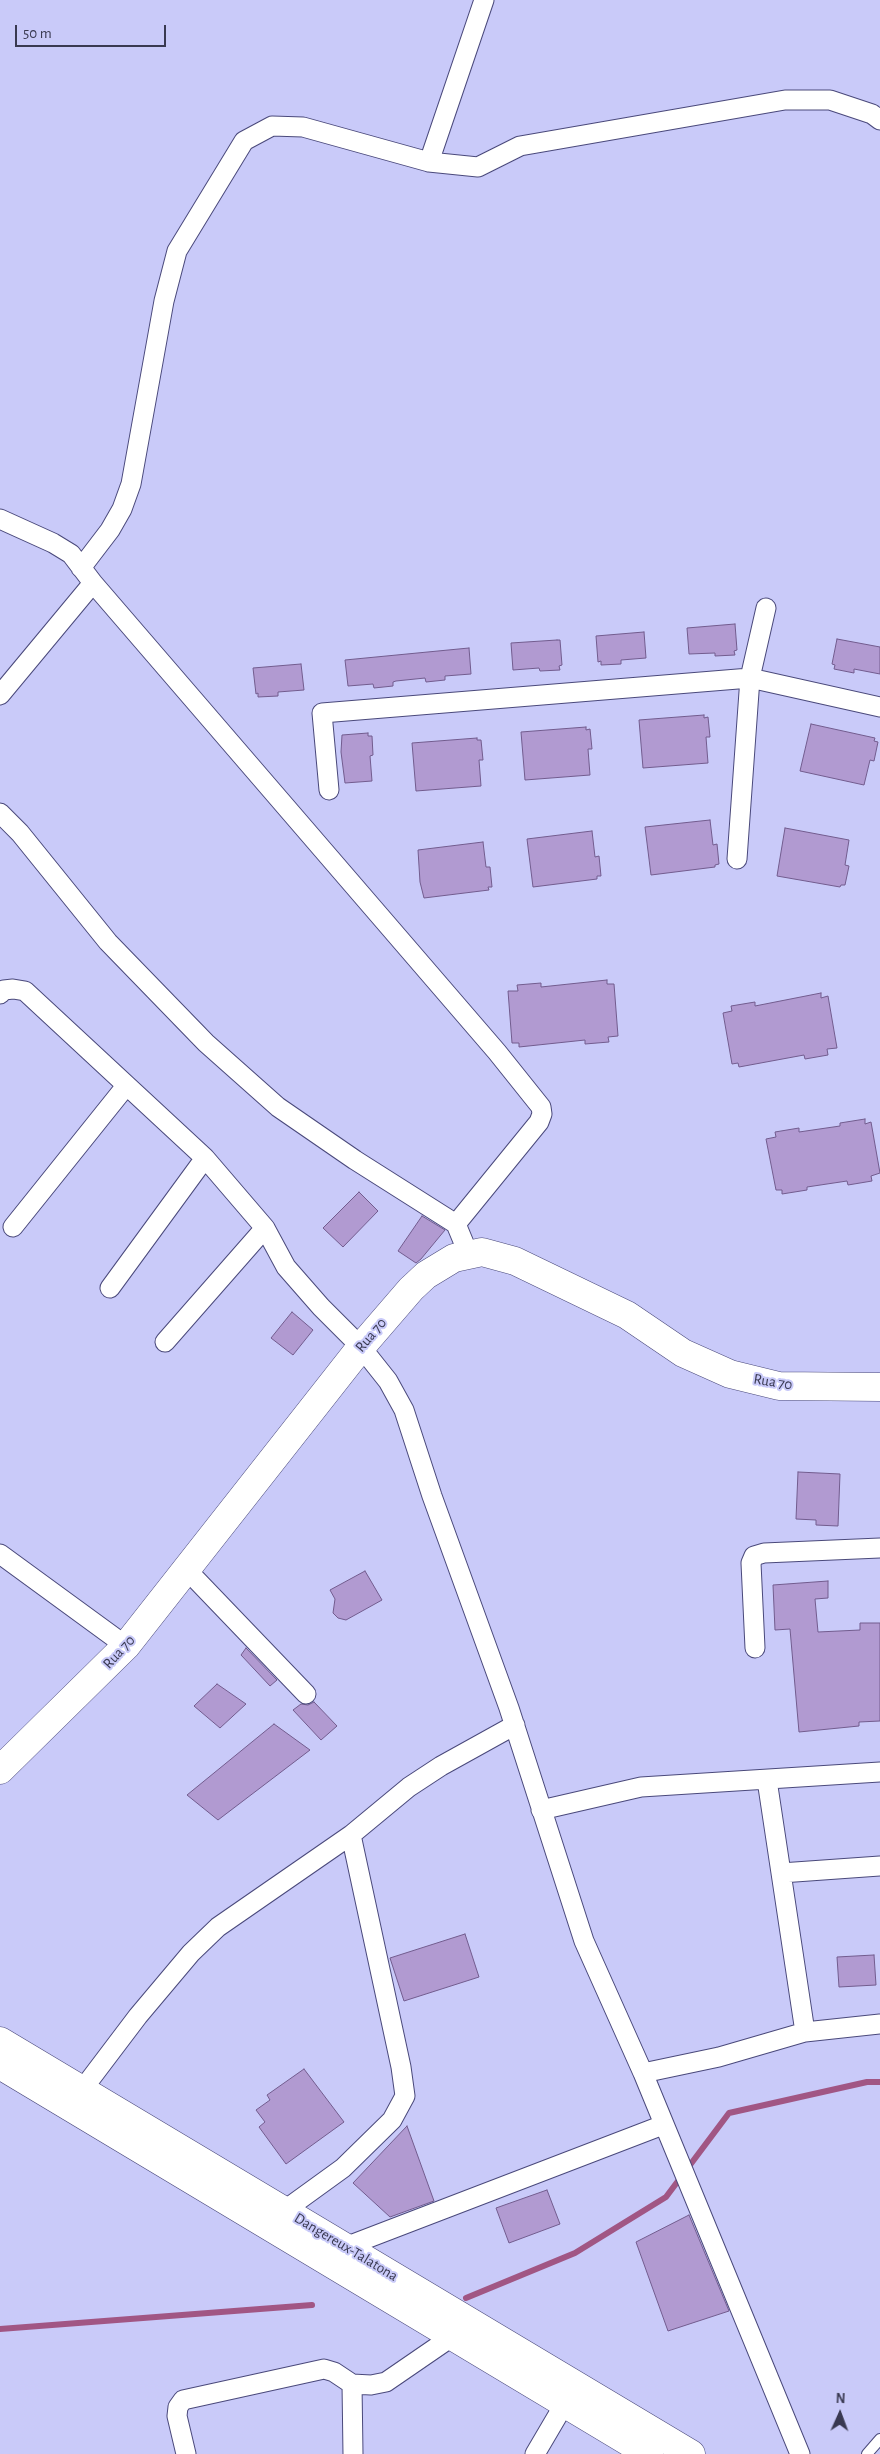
<!DOCTYPE html>
<html>
<head>
<meta charset="utf-8">
<style>
  body { margin:0 }
  #map { position:relative; width:880px; height:2454px; overflow:hidden; background:#c9caf9; font-family:"Alegreya Sans",sans-serif }
  canvas { display:block }
  .north { position:absolute; left:815px; top:2389px; width:50px; height:50px; -webkit-text-stroke:4px #c9caf9; paint-order:stroke; rotate:2deg; font-size:14px; font-weight:700; line-height:20px; text-align:center; color:#393951 }
  .north::after { content:''; display:block; margin:auto; width:18px; height:22px; background:#393951; clip-path:polygon(50% 0,100% 100%,50% 72%,0 100%) }
  .scale { position:absolute; left:15px; top:25px; width:151px; height:22px; box-sizing:border-box; border:2px solid #393951; border-top:0; padding-left:6px; font-size:15px; line-height:18px; white-space:nowrap; color:#393951; -webkit-text-stroke:4px #c9caf9; paint-order:stroke }
</style>
</head>
<body>
<div id="map">
<canvas width="880" height="2454"></canvas>
<div class="north">N</div>
<div class="scale">50 m</div>
</div>
<script>
const ctx = document.querySelector('canvas').getContext('2d');
ctx.lineJoin = 'round';
const toPath = rows => new Path2D(rows.map(r => 'M' + r).join(''));
function stroke(path, color, width, dash) { ctx.strokeStyle = color; ctx.lineWidth = width; ctx.lineCap = dash ? 'butt' : 'round'; ctx.setLineDash(dash || []); ctx.stroke(path); }
function paint(path, color) { ctx.fillStyle = color; ctx.fill(path, 'evenodd'); }
function label(font, color, halo, rows, align = 'center') {
  ctx.font = font + ' "Alegreya Sans",sans-serif'; ctx.lineWidth = 4; ctx.setLineDash([]); ctx.textBaseline = 'middle'; ctx.strokeStyle = halo; ctx.fillStyle = color; for (const [text, x, y, turn = 0] of rows) {
    ctx.save(); ctx.translate(x, y); ctx.rotate((+turn || 0) * Math.PI / 180); ctx.textAlign = isNaN(turn) ? turn : align; if (halo) ctx.strokeText(text, 0, 0); ctx.fillText(text, 0, 0); ctx.restore();
  }
}
const stream = toPath([
  [466,2298,575,2253,666,2197,729,2113,867,2082,880,2082],
  [0,2329,312,2305]
]);
const building = toPath([
  [735,624,737,650,734,651,735,655,715,656,715,653,689,654,687,628,735,624],
  [644,632,646,658,621,660,621,664,601,665,601,661,598,662,596,636,644,632],
  [837,639,880,647,880,674,854,669,854,673,834,669,835,665,832,664,837,639],
  [557,640,560,640,562,665,559,666,560,670,540,671,539,668,513,670,511,643,557,640],
  [469,648,471,674,445,676,445,680,426,682,425,678,396,681,393,682,393,686,374,688,373,684,348,686,345,660,469,648],
  [301,664,304,690,278,692,278,696,258,697,258,693,256,694,253,668,301,664],
  [704,715,704,718,708,717,710,737,706,737,708,763,643,768,639,720,704,715],
  [811,724,875,738,874,741,878,742,874,761,870,760,864,785,800,771,811,724],
  [586,727,586,730,590,729,592,749,588,749,590,775,525,780,521,732,586,727],
  [368,733,368,736,372,736,373,755,370,756,372,781,345,783,341,752,342,735,368,733],
  [477,738,477,740,481,740,483,760,479,760,481,786,416,791,412,743,477,738],
  [710,820,713,845,717,844,719,864,715,865,715,867,651,875,645,827,710,820],
  [785,828,849,840,845,865,849,866,845,885,841,885,840,887,777,876,785,828],
  [592,831,595,857,599,856,601,876,597,876,597,879,533,887,527,839,592,831],
  [483,842,486,867,490,867,492,887,488,887,489,890,424,898,420,882,418,850,483,842],
  [607,980,607,984,614,984,618,1036,608,1037,609,1042,585,1044,585,1040,519,1047,519,1043,512,1043,508,991,518,991,517,985,541,983,541,987,607,980],
  [821,993,821,998,828,996,837,1048,827,1049,828,1055,805,1059,804,1055,739,1067,738,1063,732,1064,723,1013,732,1011,731,1006,755,1002,755,1006,821,993],
  [865,1119,865,1124,871,1122,880,1173,871,1176,872,1181,848,1185,847,1181,807,1187,807,1190,782,1194,782,1190,776,1190,766,1139,776,1137,775,1132,799,1128,799,1132,840,1126,840,1123,865,1119],
  [359,1192,378,1211,343,1247,323,1228,359,1192],
  [422,1216,445,1230,421,1259,416,1263,398,1251,422,1216],
  [292,1312,313,1330,293,1355,271,1338,292,1312],
  [798,1472,840,1474,838,1526,816,1525,816,1520,796,1519,798,1472],
  [365,1571,382,1600,346,1620,338,1618,333,1613,335,1599,330,1590,365,1571],
  [828,1581,828,1598,815,1599,818,1632,860,1630,860,1623,880,1623,880,1721,859,1722,859,1726,799,1732,790,1629,775,1630,773,1585,828,1581],
  [246,1648,277,1680,270,1686,241,1655,246,1648],
  [217,1684,246,1704,220,1728,194,1706,217,1684],
  [314,1702,337,1726,321,1740,293,1710,301,1704,308,1705,314,1702],
  [274,1724,310,1750,218,1820,187,1795,274,1724],
  [465,1934,479,1977,404,2001,390,1958,465,1934],
  [874,1955,876,1985,839,1987,837,1957,874,1955],
  [304,2069,344,2122,286,2164,259,2127,265,2122,256,2110,270,2100,267,2095,304,2069],
  [407,2126,434,2201,390,2217,353,2183,407,2126],
  [547,2190,560,2224,509,2243,496,2208,547,2190],
  [689,2215,729,2311,668,2331,636,2242,689,2215]
]);
const lane = toPath([
  [867,2454,880,2439]
]);
const street = toPath([
  [429,162,484,0],
  [0,519,53,543,71,554,93,583,497,1052,541,1107,542,1114,539,1122,456,1224],
  [81,568,110,530,122,509,131,484,164,301,177,251,244,141,272,126,303,127,429,162,478,167,520,146,785,100,830,100,872,114,880,120],
  [0,695,93,583],
  [329,790,322,713,750,678,880,707],
  [0,813,20,833,108,942,206,1043,278,1107,355,1160,456,1224,468,1253],
  [737,859,750,678,766,608],
  [0,994,4,990,13,989,25,991,205,1158,265,1228,286,1267,321,1307,361,1347,388,1381,404,1410,432,1496,509,1708,584,1941,643,2073,800,2454],
  [13,1227,126,1086],
  [110,1288,205,1158],
  [165,1342,265,1228],
  [0,1554,126,1646],
  [187,1570,306,1694],
  [755,1648,751,1563,754,1556,764,1553,880,1548],
  [767,1780,805,2032],
  [541,1810,641,1787,880,1772],
  [781,1873,880,1866],
  [643,2073,719,2057,805,2032,880,2024],
  [82,2090,138,2016,191,1953,218,1927,351,1835,409,1787,441,1766,515,1725],
  [285,2210,343,2168,392,2120,405,2096,401,2067,351,1835],
  [345,2247,663,2125],
  [352,2384,353,2454],
  [186,2454,177,2416,178,2407,183,2400,324,2369,334,2372,352,2384,371,2385,386,2382,453,2336],
  [535,2454,565,2403]
]);
const secondary = toPath([
  [0,1770,126,1646,361,1347,411,1289,426,1275,454,1258,482,1252,515,1261,627,1315,683,1353,730,1374,779,1386,880,1387],
  [0,2041,691,2454],
  [0,2065,649,2454]
]);
const streetNames = [
  ["Rua 70",371,1335,-50],
  ["Rua 70",773,1382,9],
  ["Rua 70",119,1652,-47],
  ["Dangereux-Talatona",346,2247,31]
];
stroke(stream, '#a15684', 6);
paint(building, '#b19ad1');
stroke(building, '#725c8e', 1);
stroke(lane, '#4a497b', 12);
stroke(street, '#4a497b', 21);
stroke(secondary, '#4a497b', 29);
stroke(lane, '#fff', 10);
stroke(street, '#fff', 19);
stroke(secondary, '#fff', 28);
label('15px', '#393951', '#c9caf9', streetNames);
</script>
</body>
</html>
